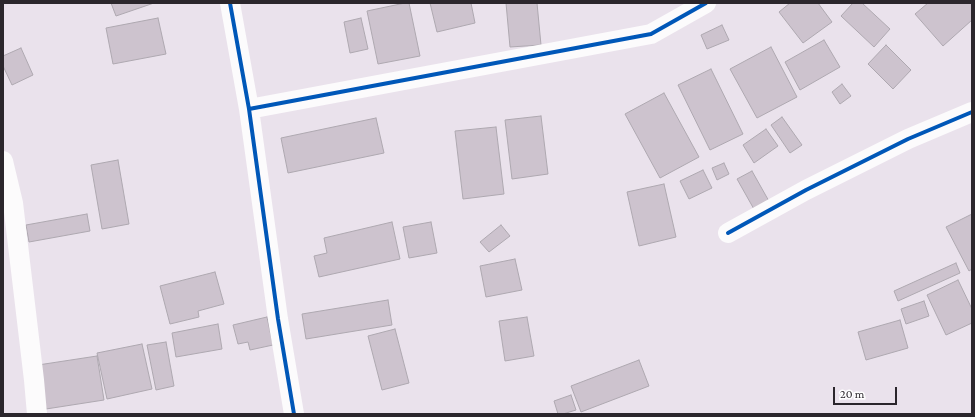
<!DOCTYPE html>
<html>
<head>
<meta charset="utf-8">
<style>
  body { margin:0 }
  #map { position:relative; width:975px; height:417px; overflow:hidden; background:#eae2ec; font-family:"Crimson Pro",serif }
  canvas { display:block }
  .frame { position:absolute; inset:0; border:4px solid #2b262c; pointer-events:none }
  .scale { position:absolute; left:833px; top:387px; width:64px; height:18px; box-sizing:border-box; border:2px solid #2b262c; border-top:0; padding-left:5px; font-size:12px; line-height:14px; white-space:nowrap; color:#2b262c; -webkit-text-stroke:3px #fff; paint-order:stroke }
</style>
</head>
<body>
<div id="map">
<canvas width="975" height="417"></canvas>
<div class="frame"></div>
<div class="scale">20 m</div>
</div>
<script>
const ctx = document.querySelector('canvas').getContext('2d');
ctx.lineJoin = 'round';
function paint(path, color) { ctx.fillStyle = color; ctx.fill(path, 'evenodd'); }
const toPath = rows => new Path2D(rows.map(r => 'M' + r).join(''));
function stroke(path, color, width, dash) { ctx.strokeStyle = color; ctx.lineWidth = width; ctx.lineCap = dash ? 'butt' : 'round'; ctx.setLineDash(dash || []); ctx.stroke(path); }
const building = toPath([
  [111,3,154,3,116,16,111,3],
  [405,3,409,3,420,56,378,64,367,11,405,3],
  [430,3,471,3,475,23,437,32,430,3],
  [506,3,537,3,541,45,510,47,506,3],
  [790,3,818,3,832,22,803,43,779,12,790,3],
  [853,3,862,3,890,29,874,47,841,16,853,3],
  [928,3,972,3,972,20,943,46,915,14,928,3],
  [158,18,166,54,113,64,106,28,158,18],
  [361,18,368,49,350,53,344,22,361,18],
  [722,25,729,40,707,49,701,35,722,25],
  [824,40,840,67,800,90,785,62,824,40],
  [886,45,911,70,893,89,868,64,886,45],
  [771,47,797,97,757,118,730,69,771,47],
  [21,48,33,75,12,85,3,66,3,56,21,48],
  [711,69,743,134,710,150,678,85,711,69],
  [842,84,851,96,840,104,832,92,842,84],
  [664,93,699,157,660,178,625,114,664,93],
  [541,116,548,174,512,179,505,120,541,116],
  [782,117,802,145,790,153,771,125,782,117],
  [376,118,384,153,288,173,281,138,376,118],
  [496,127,504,194,463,199,455,131,496,127],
  [766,129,778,146,754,163,743,145,766,129],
  [118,160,129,224,102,229,91,165,118,160],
  [724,163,729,174,717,180,712,168,724,163],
  [703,170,712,188,689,199,680,181,703,170],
  [752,171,770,203,755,211,737,179,752,171],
  [664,184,676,237,639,246,627,192,664,184],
  [87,214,90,231,29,242,26,225,87,214],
  [972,214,972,269,969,271,946,227,972,214],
  [392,222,400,259,319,277,314,256,327,253,324,238,392,222],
  [431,222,437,253,409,258,403,227,431,222],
  [501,225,510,236,489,252,480,242,501,225],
  [515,259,522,290,486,297,480,266,515,259],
  [956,263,960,273,898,301,894,291,956,263],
  [215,272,224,304,198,311,199,317,170,324,160,286,215,272],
  [958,280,972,309,972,323,946,335,927,295,958,280],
  [388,300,392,325,306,339,302,314,388,300],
  [924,301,929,316,906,324,901,309,924,301],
  [267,317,273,345,250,350,248,342,238,344,233,325,267,317],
  [527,317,534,356,505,361,499,321,527,317],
  [900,320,908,348,866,360,858,332,900,320],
  [218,324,222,349,176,357,172,333,218,324],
  [395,329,409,383,382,390,368,336,395,329],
  [166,342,174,386,156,390,147,345,166,342],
  [142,344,152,389,107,399,97,353,142,344],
  [97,356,104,400,46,409,38,365,97,356],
  [639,360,649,386,581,412,571,386,639,360],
  [571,395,576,410,563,414,558,414,554,401,571,395]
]);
const street = toPath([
  [230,3,249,109,278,319,294,414],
  [249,109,651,34,706,3],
  [3,161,13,203,34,380,37,414],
  [728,233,806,190,908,139,972,112]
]);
const cycleway = toPath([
  [230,3,249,109,278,319,294,414],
  [249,109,651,34,706,3],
  [728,233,806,190,908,139,972,112]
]);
paint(building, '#cdc3ce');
stroke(building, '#aea8b0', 1);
stroke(street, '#fcfbfc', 20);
stroke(cycleway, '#0057b8', 4);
</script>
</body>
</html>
